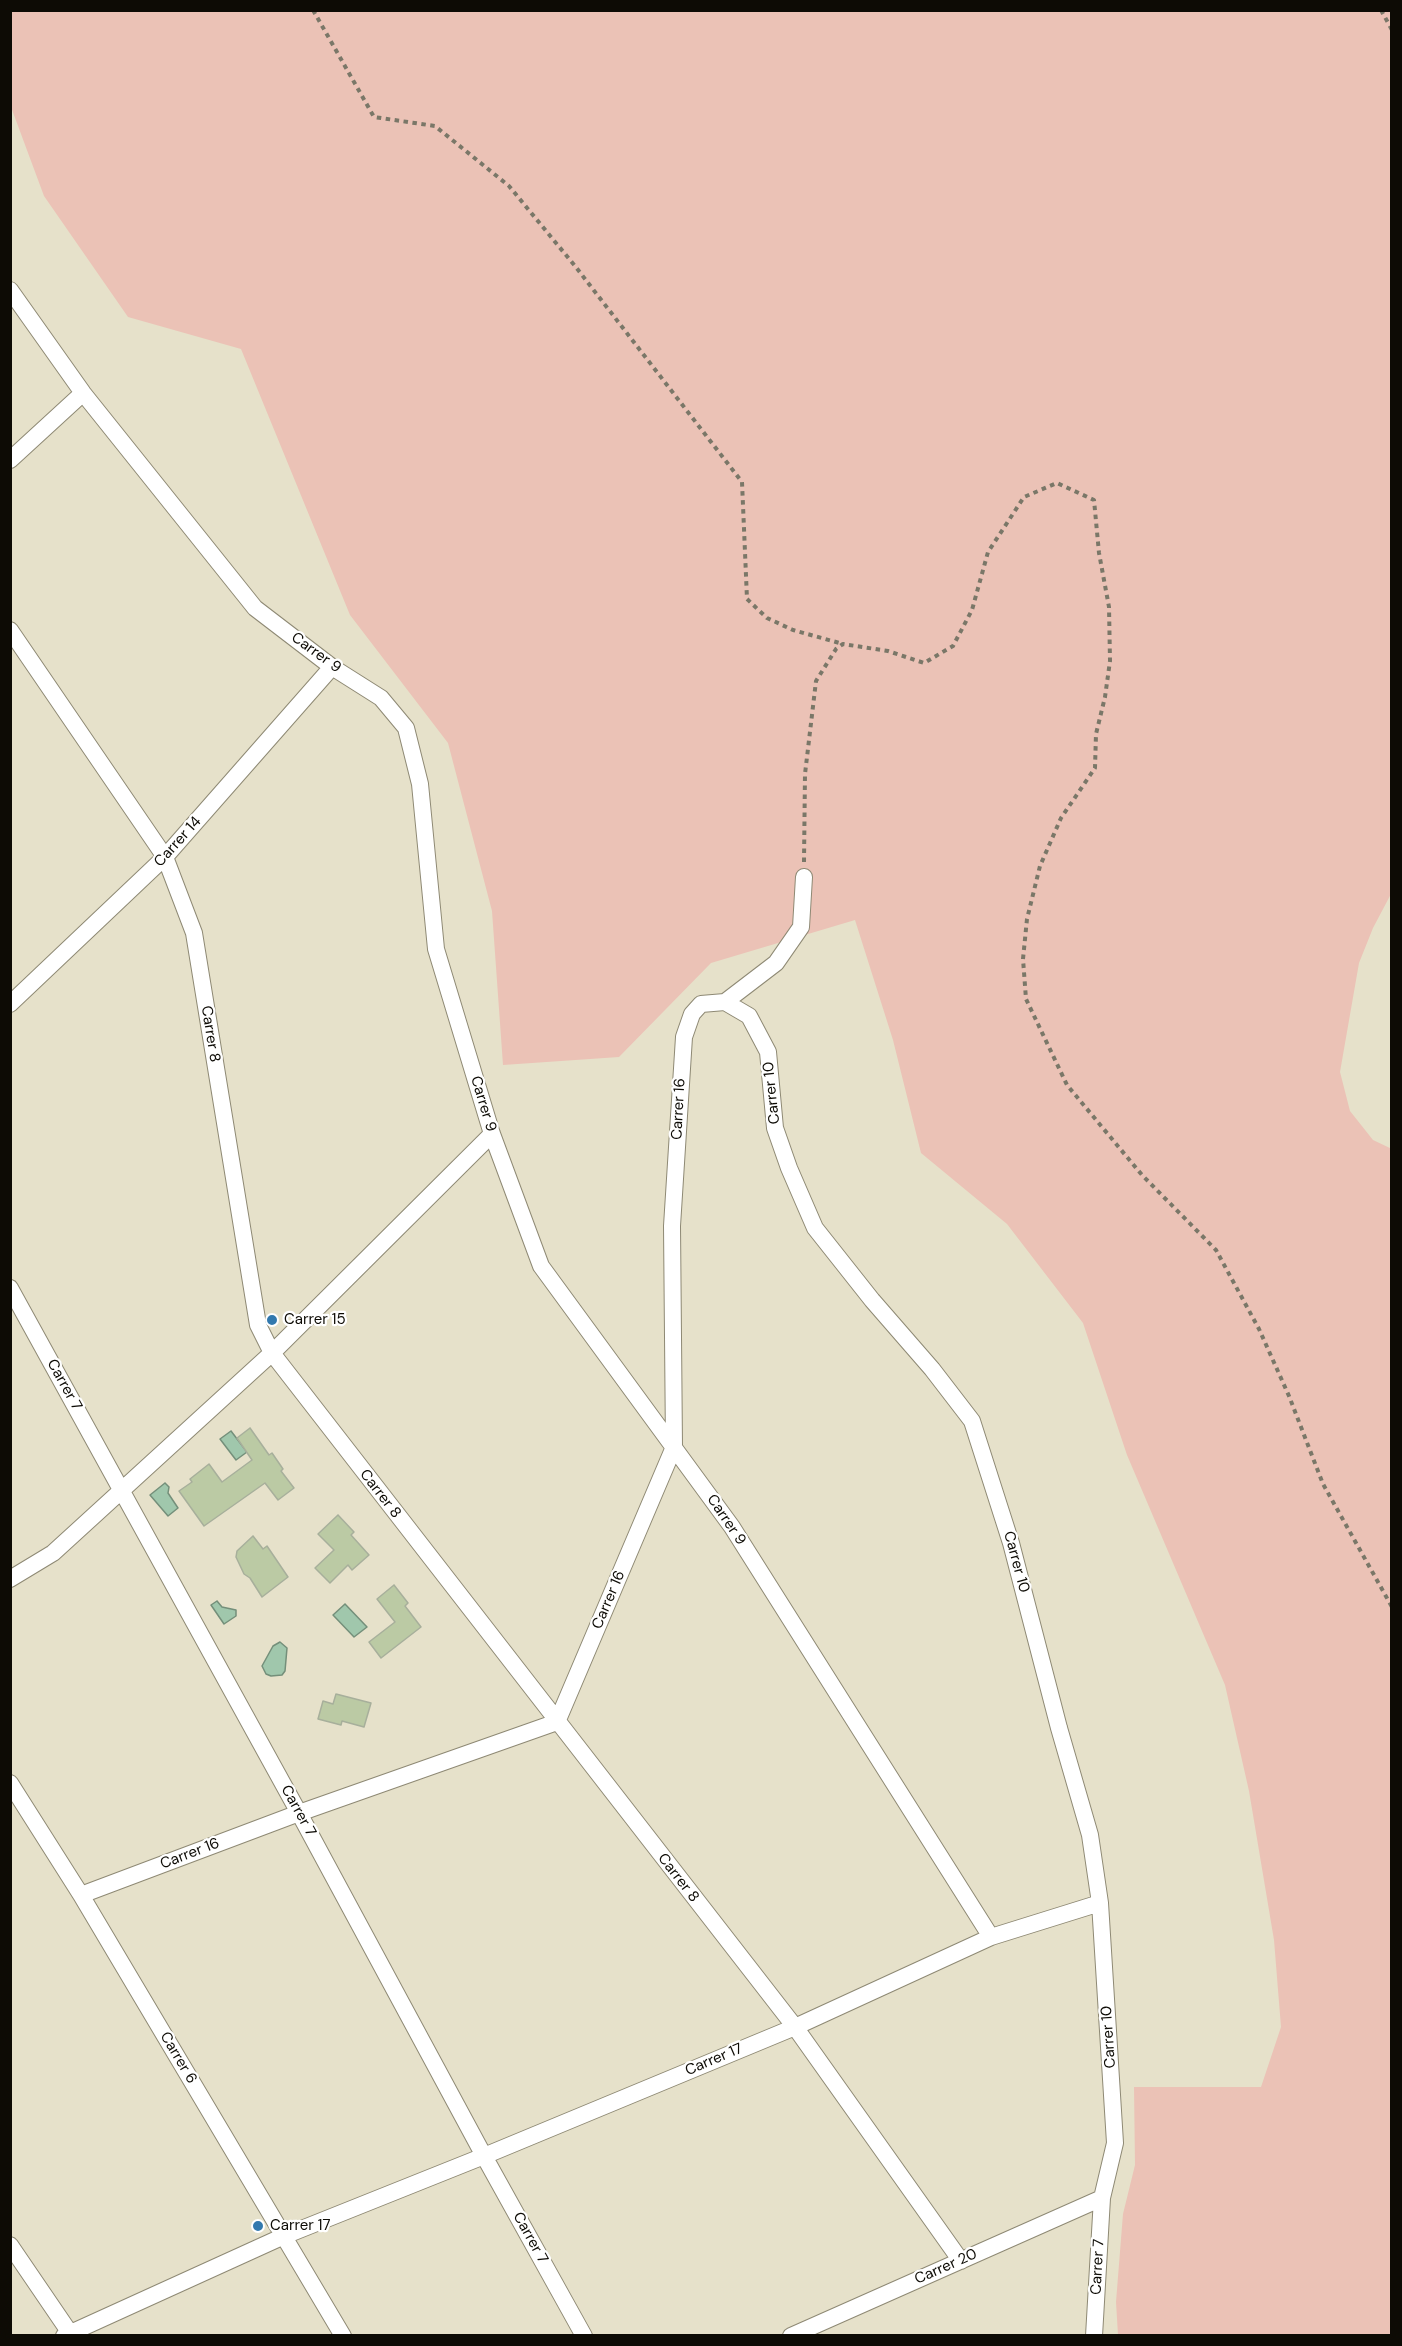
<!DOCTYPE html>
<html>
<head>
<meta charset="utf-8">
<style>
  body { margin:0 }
  #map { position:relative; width:1402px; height:2346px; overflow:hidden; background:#e6e1ca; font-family:"DM Sans",sans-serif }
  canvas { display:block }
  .frame { position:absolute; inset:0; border:12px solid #0d0b05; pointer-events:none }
</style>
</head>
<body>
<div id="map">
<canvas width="1402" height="2346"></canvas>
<div class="frame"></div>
</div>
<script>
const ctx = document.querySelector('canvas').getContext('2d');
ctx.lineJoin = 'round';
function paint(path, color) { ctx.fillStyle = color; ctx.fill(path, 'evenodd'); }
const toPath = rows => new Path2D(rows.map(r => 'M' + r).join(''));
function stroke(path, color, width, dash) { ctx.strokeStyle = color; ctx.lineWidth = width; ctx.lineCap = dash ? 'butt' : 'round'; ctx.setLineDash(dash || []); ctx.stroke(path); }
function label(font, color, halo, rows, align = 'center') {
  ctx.font = font + ' "DM Sans",sans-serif'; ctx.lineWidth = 4.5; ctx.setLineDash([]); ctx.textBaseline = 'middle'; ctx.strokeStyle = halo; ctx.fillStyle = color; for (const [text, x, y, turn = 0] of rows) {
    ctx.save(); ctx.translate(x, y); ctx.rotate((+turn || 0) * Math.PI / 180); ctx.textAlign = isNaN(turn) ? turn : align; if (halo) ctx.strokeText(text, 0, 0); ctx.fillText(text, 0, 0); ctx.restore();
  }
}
const green = toPath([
  [11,11,1391,11,1392,892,1373,928,1359,963,1340,1072,1350,1111,1373,1140,1392,1149,1391,2335,1118,2335,1116,2302,1123,2214,1135,2165,1134,2087,1261,2087,1281,2027,1274,1940,1249,1791,1225,1685,1127,1455,1083,1323,1007,1224,921,1153,893,1040,855,920,711,963,619,1057,503,1065,492,911,448,743,350,615,241,349,128,317,44,196,11,107]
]);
const water = toPath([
  [231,1431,247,1452,236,1460,220,1439,231,1431],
  [165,1483,169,1487,168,1493,178,1508,168,1516,150,1495,165,1483],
  [217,1601,222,1607,236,1610,236,1616,224,1624,211,1605,217,1601],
  [345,1604,367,1627,354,1637,333,1615,345,1604],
  [280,1642,287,1648,285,1671,282,1675,271,1676,266,1674,262,1666,273,1646,280,1642]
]);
const building = toPath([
  [250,1428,269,1455,272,1453,283,1469,281,1471,294,1488,278,1500,265,1483,204,1526,179,1491,192,1482,190,1479,209,1464,222,1482,252,1460,237,1438,250,1428],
  [338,1515,354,1532,351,1535,369,1555,352,1570,348,1565,330,1583,315,1568,334,1550,318,1534,338,1515],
  [253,1536,263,1549,267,1546,288,1577,262,1597,250,1578,244,1574,236,1557,237,1551,253,1536],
  [394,1585,408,1603,405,1606,421,1627,381,1658,369,1642,395,1622,377,1599,394,1585],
  [336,1694,371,1703,364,1727,342,1721,341,1725,318,1719,323,1701,333,1704,336,1694]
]);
const path = toPath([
  [313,10,374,117,435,126,509,186,575,266,742,482,747,599,767,618,793,630,843,644],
  [1381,10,1392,30],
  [804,862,805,774,816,681,836,649,843,644,888,651,924,663,953,646,972,610,988,552,1024,497,1057,483,1094,500,1099,553,1109,607,1110,661,1105,697,1096,734,1095,768,1061,818,1040,866,1027,919,1023,959,1026,999,1067,1085,1142,1175,1216,1250,1259,1329,1289,1396,1323,1484,1392,1607]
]);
const street = toPath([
  [10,290,83,393,255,608,332,667,381,698,406,728,420,784,436,949,492,1134,541,1266,732,1527,991,1937],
  [10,460,83,393],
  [10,630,165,857,194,933,258,1325,272,1353,795,2027,961,2261],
  [725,1002,749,1016,768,1052,775,1128,789,1168,815,1228,872,1300,932,1369,972,1421,1011,1543,1059,1728,1090,1835,1100,1903,1115,2143,1102,2198,1094,2336],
  [725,1002,776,963,801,927,804,877],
  [10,1004,165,857,332,667],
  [10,1288,299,1813,484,2156,584,2336],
  [10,1579,53,1553,272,1353,492,1134],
  [10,1783,81,1895,343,2336],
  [81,1895,299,1813,557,1722,674,1447,672,1226,684,1037,692,1014,701,1004,725,1002],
  [10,2245,72,2336],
  [64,2336,284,2236,484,2156,795,2027,991,1937,1100,1903],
  [791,2336,1102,2198]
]);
const markers = [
  [272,1320,6,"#3279ae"],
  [258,2226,6,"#3279ae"]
];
const streetNames = [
  ["Carrer 9",316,653,36],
  ["Carrer 14",178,842,-48],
  ["Carrer 8",210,1034,81],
  ["Carrer 10",772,1093,-96],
  ["Carrer 9",483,1104,73],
  ["Carrer 16",679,1109,-87],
  ["Carrer 7",64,1385,61],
  ["Carrer 8",380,1494,52],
  ["Carrer 9",726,1520,56],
  ["Carrer 10",1016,1562,75],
  ["Carrer 16",609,1600,-67],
  ["Carrer 7",298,1811,61],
  ["Carrer 16",190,1854,-21],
  ["Carrer 8",678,1878,52],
  ["Carrer 10",1109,2037,-94],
  ["Carrer 6",178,2058,59],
  ["Carrer 17",714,2060,-23],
  ["Carrer 7",530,2238,61],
  ["Carrer 20",946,2267,-24],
  ["Carrer 7",1098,2267,-87]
];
const poiNames = [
  ["Carrer 15",284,1320],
  ["Carrer 17",270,2226]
];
paint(green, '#ebc2b6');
paint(water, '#a0c7ac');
stroke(water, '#748f7a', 1.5);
paint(building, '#bbcaa4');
stroke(building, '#a7af9b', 1.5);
stroke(street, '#8e8974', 18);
stroke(path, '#7a7768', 4, [4.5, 4.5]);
stroke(street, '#fff', 16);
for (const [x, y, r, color] of markers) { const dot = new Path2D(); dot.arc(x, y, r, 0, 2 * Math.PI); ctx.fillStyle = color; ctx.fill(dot); stroke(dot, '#fff', 2); }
label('15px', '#0d0b05', '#fff', streetNames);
label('15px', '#0d0b05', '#fff', poiNames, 'left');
</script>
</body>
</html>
